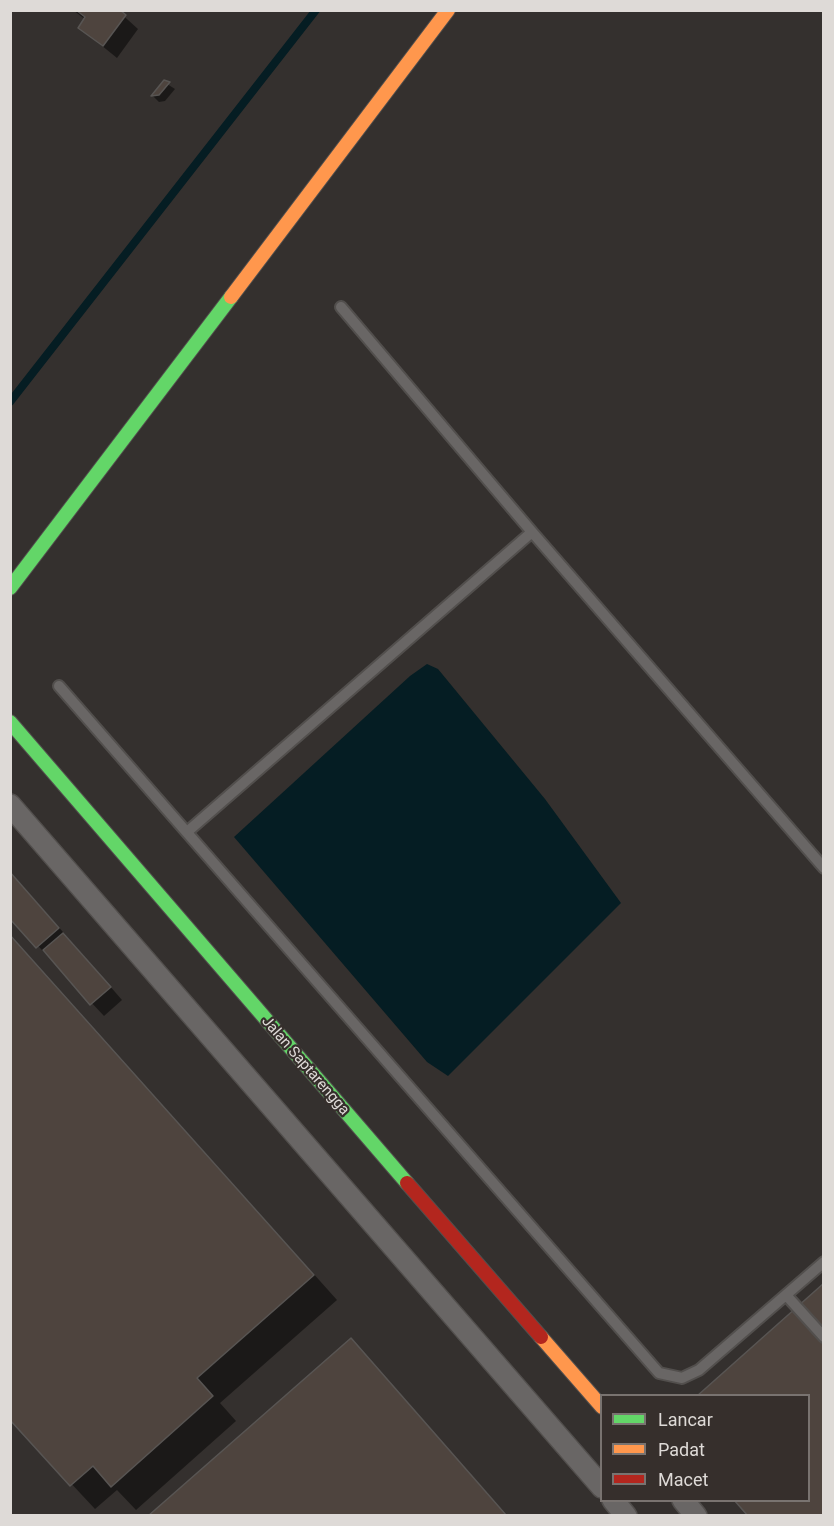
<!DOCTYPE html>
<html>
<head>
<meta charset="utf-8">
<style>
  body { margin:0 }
  #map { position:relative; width:834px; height:1526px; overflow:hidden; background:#34302e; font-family:Roboto,sans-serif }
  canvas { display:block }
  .frame { position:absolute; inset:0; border:12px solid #dedad7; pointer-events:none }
  .legend { position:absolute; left:600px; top:1394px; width:210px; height:108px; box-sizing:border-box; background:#362f2c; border:2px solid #797370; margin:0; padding:8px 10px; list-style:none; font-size:18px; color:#dedad7 }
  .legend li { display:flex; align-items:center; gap:12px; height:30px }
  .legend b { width:30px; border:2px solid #797370 }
</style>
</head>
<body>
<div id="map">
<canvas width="834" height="1526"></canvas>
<div class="frame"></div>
<ul class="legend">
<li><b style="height:8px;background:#63d668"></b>Lancar</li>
<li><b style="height:8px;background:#ff974d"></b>Padat</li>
<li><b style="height:8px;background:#b3261e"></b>Macet</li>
</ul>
</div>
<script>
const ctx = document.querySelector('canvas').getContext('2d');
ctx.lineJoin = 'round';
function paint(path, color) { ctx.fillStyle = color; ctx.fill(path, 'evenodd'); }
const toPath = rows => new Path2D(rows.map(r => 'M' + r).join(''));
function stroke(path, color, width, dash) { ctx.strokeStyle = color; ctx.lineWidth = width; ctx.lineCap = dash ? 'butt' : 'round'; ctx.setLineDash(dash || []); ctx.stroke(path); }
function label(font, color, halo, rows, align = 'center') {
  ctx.font = font + ' Roboto,sans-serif'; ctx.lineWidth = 4.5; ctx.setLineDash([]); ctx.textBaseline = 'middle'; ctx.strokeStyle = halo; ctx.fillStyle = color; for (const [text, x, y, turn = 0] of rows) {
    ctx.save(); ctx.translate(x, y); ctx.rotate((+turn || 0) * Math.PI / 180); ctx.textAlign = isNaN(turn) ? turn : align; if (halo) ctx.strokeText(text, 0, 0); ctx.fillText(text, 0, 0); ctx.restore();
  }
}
const water = toPath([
  [427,664,438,669,545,799,621,903,448,1076,427,1062,234,837,410,676]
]);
const shadow = toPath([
  [73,10,117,10,138,29,117,58,80,28,86,20],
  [164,82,175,89,165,101,159,102,153,96],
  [10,871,122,1000,104,1016,10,916],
  [10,934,337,1300,220,1403,236,1421,136,1510,117,1490,95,1509,10,1418],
  [351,1340,508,1516,150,1516]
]);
const stream = toPath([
  [10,402,316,10]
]);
const building = toPath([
  [76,10,120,10,126,15,103,46,78,28,85,17,76,10],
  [164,80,170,82,159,95,151,96,164,80],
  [10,872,59,928,36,948,10,919,10,872],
  [63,933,111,987,90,1005,43,950,63,933],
  [10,935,314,1275,197,1378,213,1396,111,1487,93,1466,70,1486,10,1420,10,935],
  [824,1283,824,1516,748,1516,734,1500,808,1500,808,1396,697,1396,824,1283],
  [351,1338,507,1516,148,1516,351,1338]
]);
const lane = toPath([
  [532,532,824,868],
  [59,686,659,1373,682,1378,699,1370,824,1262],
  [187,832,532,532,341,307],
  [786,1295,824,1337]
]);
const street = toPath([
  [10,805,602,1487],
  [613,1500,626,1516],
  [683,1500,696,1516]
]);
const fast = toPath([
  [10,588,231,297],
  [10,722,407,1183]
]);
const slow = toPath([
  [231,297,448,10],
  [541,1337,602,1407]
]);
const jam = toPath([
  [407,1183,541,1337]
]);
const streetNames = [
  ["Jalan Saptarengga",305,1066,49]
];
paint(water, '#051d23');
paint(shadow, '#0007');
stroke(stream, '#051d23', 8);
paint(building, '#4e443e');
stroke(building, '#585553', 1.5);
stroke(lane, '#524f4d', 14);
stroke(street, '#524f4d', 24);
stroke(fast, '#524f4d', 16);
stroke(slow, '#524f4d', 16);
stroke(jam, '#524f4d', 16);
stroke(lane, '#696665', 10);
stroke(street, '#696665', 21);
stroke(fast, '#63d668', 14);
stroke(slow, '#ff974d', 14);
stroke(jam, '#b3261e', 14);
label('15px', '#dedad7', '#362f2c', streetNames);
</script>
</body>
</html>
